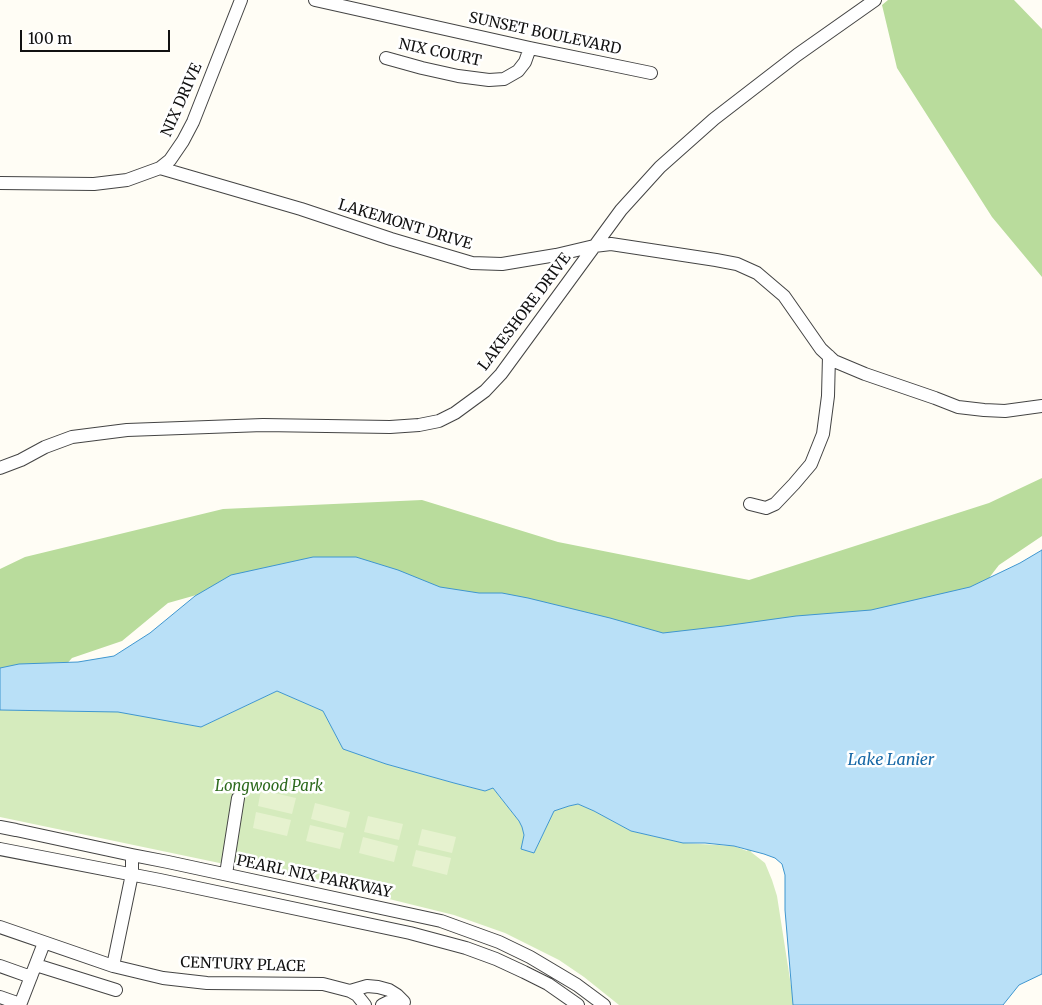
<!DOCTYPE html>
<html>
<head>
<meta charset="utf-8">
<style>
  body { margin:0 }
  #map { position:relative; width:1042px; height:1005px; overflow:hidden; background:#fffdf5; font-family:Merriweather,serif }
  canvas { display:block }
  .scale { position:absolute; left:20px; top:30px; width:150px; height:22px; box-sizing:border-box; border:2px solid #111; border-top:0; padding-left:6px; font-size:15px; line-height:18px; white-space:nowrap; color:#111; -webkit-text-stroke:4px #fff; paint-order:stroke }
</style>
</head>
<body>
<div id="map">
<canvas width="1042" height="1005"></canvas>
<div class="scale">100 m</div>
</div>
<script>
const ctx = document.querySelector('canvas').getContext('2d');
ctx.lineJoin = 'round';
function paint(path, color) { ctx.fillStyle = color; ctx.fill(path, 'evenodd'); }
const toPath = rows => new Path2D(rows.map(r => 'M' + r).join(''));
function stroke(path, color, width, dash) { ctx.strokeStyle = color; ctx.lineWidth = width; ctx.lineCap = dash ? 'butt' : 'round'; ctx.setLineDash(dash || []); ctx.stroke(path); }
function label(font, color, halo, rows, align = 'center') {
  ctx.font = font + ' Merriweather,serif'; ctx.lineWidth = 5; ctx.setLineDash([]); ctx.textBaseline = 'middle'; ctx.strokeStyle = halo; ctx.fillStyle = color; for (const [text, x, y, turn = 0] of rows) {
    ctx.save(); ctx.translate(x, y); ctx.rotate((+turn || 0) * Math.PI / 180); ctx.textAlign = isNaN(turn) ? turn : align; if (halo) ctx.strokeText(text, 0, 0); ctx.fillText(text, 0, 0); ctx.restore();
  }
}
const green = toPath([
  [0,689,201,727,277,691,323,711,343,749,386,764,454,783,485,791,493,788,519,821,522,827,524,835,521,849,534,853,554,811,569,806,578,804,594,811,631,831,683,843,734,846,747,851,757,822,761,823,751,852,765,863,772,880,777,896,794,1005,619,1005,584,977,559,960,505,933,454,915,377,896,0,817]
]);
const forest = toPath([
  [888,0,1014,0,1042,29,1042,277,992,217,897,68,882,5],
  [1042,478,1042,536,999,565,965,609,737,643,609,635,278,572,168,603,122,641,72,658,39,695,0,689,0,569,25,557,223,509,422,500,558,542,749,580,989,503]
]);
const pitch = toPath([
  [261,790,296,798,292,814,258,806],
  [315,803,350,812,346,828,311,819],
  [256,812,291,820,287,836,253,828],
  [368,816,403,824,399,840,364,832],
  [310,825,344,833,340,849,306,841],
  [422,829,456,837,452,853,418,845],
  [363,837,398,846,394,862,359,853],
  [416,850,451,858,447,875,412,866]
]);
const water = toPath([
  [1042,550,1042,974,1019,985,1003,1005,793,1005,785,910,785,875,782,864,775,858,764,854,734,846,705,843,683,843,631,831,594,811,578,804,569,806,554,811,534,853,521,849,524,835,522,827,519,821,493,788,485,791,454,783,386,764,343,749,323,711,277,691,201,727,118,712,0,710,0,668,19,664,78,662,114,656,150,633,195,596,231,575,313,557,356,557,398,570,440,587,479,593,502,593,528,598,610,618,663,633,724,626,796,616,871,610,970,587,1020,563,1042,550]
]);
const minor = toPath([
  [315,0,530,48,651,73],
  [386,58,422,68,458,76,489,80,504,79,518,71,525,62,530,48],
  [160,168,301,209,391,239,472,263,502,264,556,255,594,246,611,244,716,260,737,264,757,273,784,296,821,349,834,361,865,374,935,398,958,407,984,410,1005,411,1042,406],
  [0,183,94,184,127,180,160,168,170,160,183,141,193,122,241,0],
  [0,468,21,460,45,447,72,437,127,430,263,425,390,427,419,425,439,421,455,413,485,391,501,374,621,210,660,167,714,119,797,55,875,0],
  [750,504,766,508,775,504,794,484,811,464,823,434,828,396,829,356],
  [0,827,16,830,132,855,168,862,441,921,499,942,530,957,577,985,604,1005],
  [0,849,160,880,410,933,466,948,496,959,524,972,548,984,578,1005],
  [226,874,238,798],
  [0,927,113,966,163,978,207,983,323,984,350,991,357,995,365,1005],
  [36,965,116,990],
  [0,966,31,977],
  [113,966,132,874,132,855],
  [350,991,367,986,378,987,389,990,397,995,404,1002],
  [0,997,20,1004],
  [20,1005,44,943],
  [382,1005,388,1002,404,1002]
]);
const streetNames = [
  ["SUNSET BOULEVARD",545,34,12],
  ["NIX COURT",440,53,12],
  ["NIX DRIVE",182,100,-66],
  ["LAKEMONT DRIVE",405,225,17],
  ["LAKESHORE DRIVE",525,312,-53],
  ["PEARL NIX PARKWAY",314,877,12],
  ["CENTURY PLACE",243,965,2]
];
const parkNames = [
  ["Longwood Park",269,787]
];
const waterNames = [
  ["Lake Lanier",891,760]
];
paint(green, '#d5ebbd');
paint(forest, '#b9dc9c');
paint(pitch, '#e6f2cf');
paint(water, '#b9e0f7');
stroke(water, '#3f96cf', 1);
stroke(minor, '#444', 14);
stroke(minor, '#fff', 12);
label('15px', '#111', '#fff', streetNames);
label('italic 15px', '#2f6b1f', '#fff', parkNames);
label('italic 16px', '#1768a6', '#fff', waterNames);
</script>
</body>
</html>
